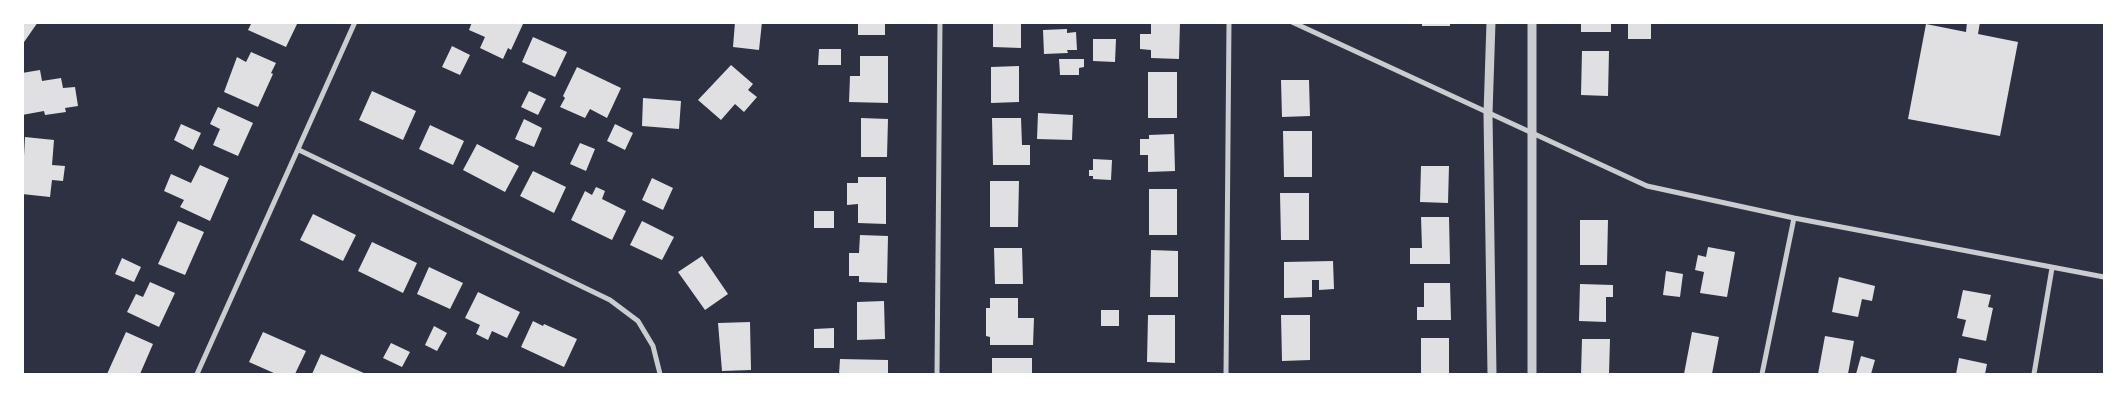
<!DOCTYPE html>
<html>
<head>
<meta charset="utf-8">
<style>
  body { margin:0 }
  #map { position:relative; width:2127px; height:397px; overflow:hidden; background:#2d3142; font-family:Lato,sans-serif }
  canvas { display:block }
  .frame { position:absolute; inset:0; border:24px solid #fff; pointer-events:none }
</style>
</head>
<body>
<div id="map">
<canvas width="2127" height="397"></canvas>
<div class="frame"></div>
</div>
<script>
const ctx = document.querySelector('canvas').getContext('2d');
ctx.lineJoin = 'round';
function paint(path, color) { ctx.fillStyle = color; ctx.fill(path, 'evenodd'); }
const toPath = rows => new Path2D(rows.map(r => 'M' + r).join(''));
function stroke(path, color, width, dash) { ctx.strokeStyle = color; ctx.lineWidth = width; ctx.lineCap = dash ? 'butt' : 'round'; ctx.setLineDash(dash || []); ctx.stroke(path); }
const building = toPath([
  [22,22,38,22,22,45],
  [252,22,298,22,286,47,248,30],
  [472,22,520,22,523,24,511,50,508,48,503,59,480,48,485,37,469,30],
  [735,22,762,22,759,50,733,47],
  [858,22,885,22,885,35,858,35],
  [993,22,1021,22,1021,48,993,47],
  [1151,22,1180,22,1179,59,1151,58,1151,50,1140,49,1140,34,1151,34],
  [1422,22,1450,22,1450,26,1422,26],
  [1581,22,1611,22,1611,32,1581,32],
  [1628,22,1651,22,1651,39,1628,39],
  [1967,22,1980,22,1978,34,2018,42,2000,136,1908,119,1926,24,1966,32],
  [1067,29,1067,33,1076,32,1077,50,1067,50,1068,53,1044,54,1043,30],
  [533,37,567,52,555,77,522,62],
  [1093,39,1116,39,1115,62,1093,61],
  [452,46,470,55,460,75,442,67],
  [819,49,841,49,841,65,818,65],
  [1582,51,1609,51,1608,96,1581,95],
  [251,52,276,63,271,73,273,74,258,107,224,92,237,57,246,62],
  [860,56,888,56,888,103,849,102,850,76,860,76],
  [1059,59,1084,59,1084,67,1079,68,1079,75,1060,75],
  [731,65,753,84,748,90,757,97,744,112,735,104,721,120,698,100],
  [1019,66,1019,102,991,103,991,67],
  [577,67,621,88,607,118,590,109,585,118,560,107,565,98,563,96],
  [40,70,42,81,61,78,63,88,75,87,78,106,65,108,66,112,45,115,44,111,22,115,22,73],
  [1148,72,1177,72,1177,118,1148,118],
  [1281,80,1309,80,1310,116,1282,117],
  [372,91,416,111,403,140,359,120],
  [529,91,546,99,538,115,521,107],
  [643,98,681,101,679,129,642,126],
  [218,107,253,123,238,156,213,145,220,129,210,124],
  [1038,113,1073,115,1072,140,1037,139],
  [861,118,888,119,887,157,861,157],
  [992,118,1021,118,1022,145,1030,145,1030,165,993,165],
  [524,119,542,128,534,147,515,139],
  [181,124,201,133,193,150,174,140],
  [615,124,633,133,625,150,607,141],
  [430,125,464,141,453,165,419,149],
  [1283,131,1312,131,1312,177,1284,177],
  [1174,134,1175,171,1148,172,1148,155,1140,155,1140,139,1149,139,1149,135],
  [25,137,54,140,52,165,65,166,63,181,52,180,50,197,22,194],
  [580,143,595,149,586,171,570,164],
  [477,144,519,166,505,192,463,170],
  [1093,159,1112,160,1111,180,1093,179,1093,176,1089,176,1089,170,1093,170],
  [200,165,229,178,210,221,180,207,184,200,164,191,171,174,191,183],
  [1421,166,1449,166,1448,203,1420,202],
  [533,171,566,187,554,213,520,196],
  [858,177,886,177,886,224,858,223,858,204,847,205,847,183,858,183],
  [652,178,673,188,663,210,642,200],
  [990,181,1019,181,1018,227,990,227],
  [596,187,605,191,602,199,626,211,612,240,571,220,585,191,592,195],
  [1149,189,1177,189,1177,235,1149,235],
  [1280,193,1309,193,1309,240,1281,240],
  [814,211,834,211,834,228,814,228],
  [313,214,356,235,343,261,300,240],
  [1421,217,1449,217,1450,264,1410,264,1410,248,1422,248],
  [1580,220,1608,220,1607,265,1580,265],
  [178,221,204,232,185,275,158,264],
  [642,221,674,237,662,260,630,245],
  [860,235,888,236,887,283,859,282,859,276,849,276,849,253,859,253],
  [372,242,417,263,403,293,358,271],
  [1708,247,1735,252,1727,297,1700,293,1704,272,1695,270,1698,255,1706,257],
  [994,248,1022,248,1023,284,995,284],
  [1151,250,1178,251,1178,297,1150,297],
  [702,256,728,294,705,310,678,272],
  [122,258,141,267,134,282,115,274],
  [1333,261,1334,289,1319,290,1319,280,1312,280,1312,297,1284,298,1284,262],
  [429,267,463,283,450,309,417,294],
  [1666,271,1683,274,1680,297,1663,295],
  [1839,277,1875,286,1872,301,1862,299,1858,317,1832,312],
  [150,282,175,293,159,327,127,312,136,294,143,297],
  [1424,283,1450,283,1451,320,1417,320,1417,307,1424,307],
  [1580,284,1613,285,1613,297,1606,297,1606,322,1579,321],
  [1963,290,1991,295,1988,307,1993,308,1986,341,1962,336,1966,320,1957,318],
  [478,292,520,312,507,338,492,331,488,340,476,334,480,325,465,318],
  [990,298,1018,298,1018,318,1034,318,1033,345,990,345,990,337,986,336,986,308,990,308],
  [884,301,885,339,857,340,857,302],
  [1101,310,1119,310,1119,326,1101,326],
  [1148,315,1175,315,1175,363,1147,362],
  [1281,315,1310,315,1310,360,1282,361],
  [533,321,543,326,544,324,577,339,564,367,521,347],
  [750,322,751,370,722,371,718,323],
  [434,326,447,333,437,351,425,345],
  [834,328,834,348,814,348,814,329],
  [126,332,153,344,140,374,107,374],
  [263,332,306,351,295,374,276,374,249,362],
  [1692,332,1719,337,1712,374,1684,374],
  [1825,336,1854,341,1848,374,1818,374],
  [1421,338,1449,338,1449,374,1421,374],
  [1582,339,1610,339,1609,374,1581,374],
  [391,343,410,352,402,367,383,358],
  [321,354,366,374,312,374],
  [1861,356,1875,360,1871,374,1856,374],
  [992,358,1032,358,1032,374,992,374],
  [1959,358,1987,364,1985,374,1956,374],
  [840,359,888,360,888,374,839,374]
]);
const minor = toPath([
  [1292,22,1647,186,1794,218,2104,277],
  [299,150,610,300,638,321,653,346,660,374],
  [197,374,355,22],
  [937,374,940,22],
  [1226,374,1229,22],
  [1762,374,1794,218],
  [2034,374,2052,268]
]);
const tertiary = toPath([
  [1491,22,1488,114,1492,374],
  [1532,22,1532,374]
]);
paint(building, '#e0e0e3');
stroke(minor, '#caccd0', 5);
stroke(tertiary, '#caccd0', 9);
</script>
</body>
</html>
